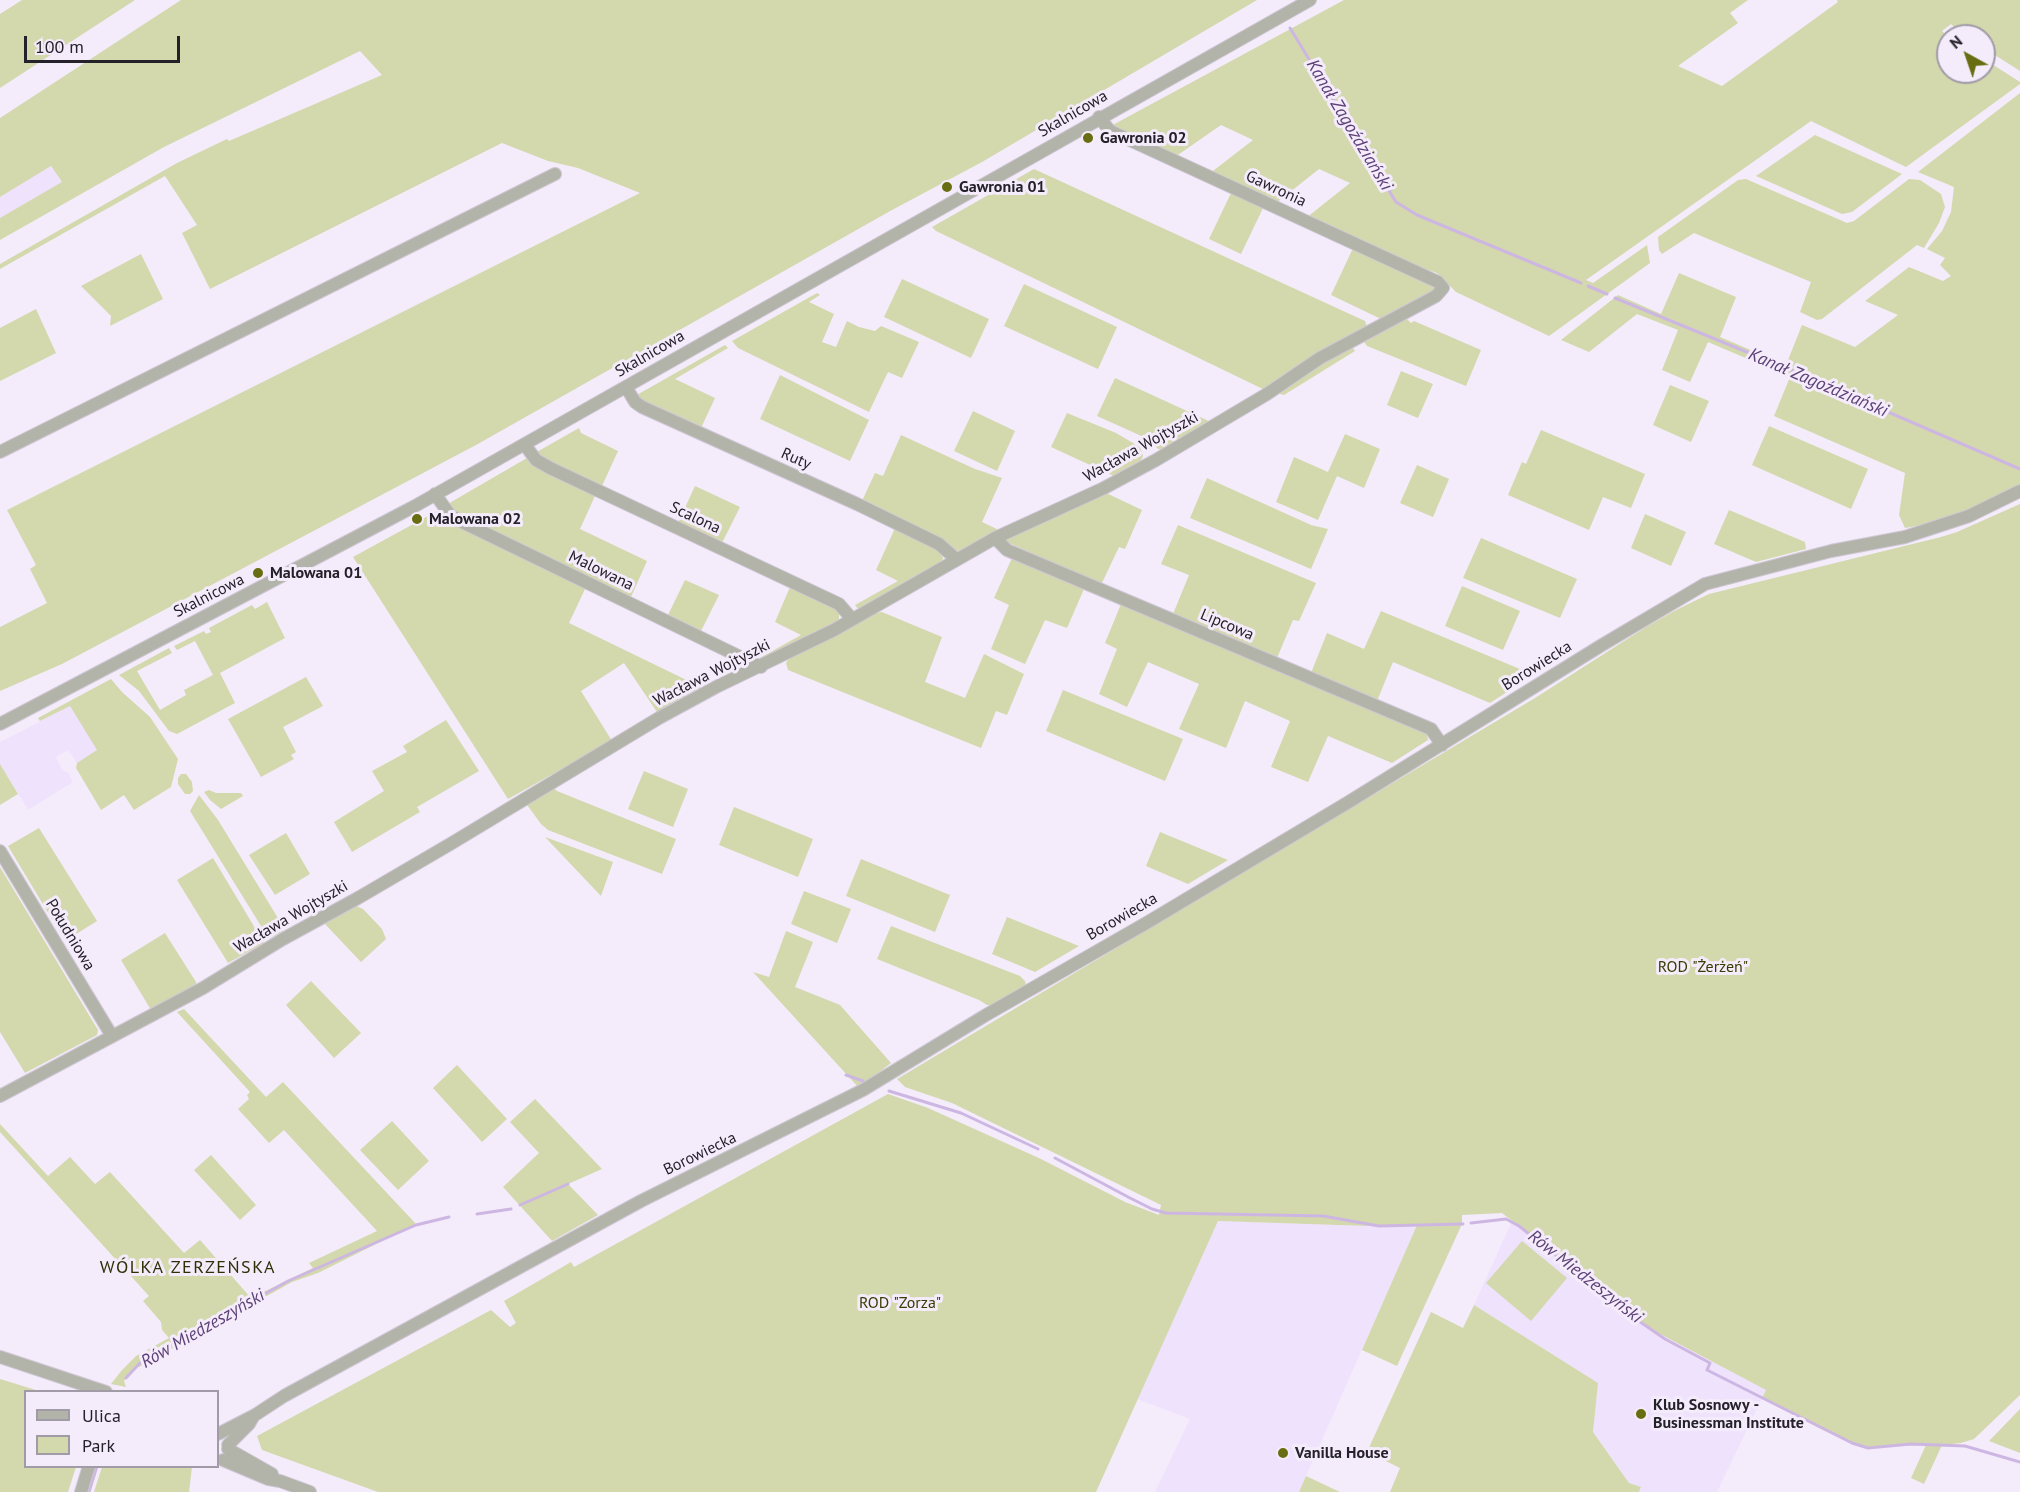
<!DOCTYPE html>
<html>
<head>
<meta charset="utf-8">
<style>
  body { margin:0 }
  #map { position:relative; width:2020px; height:1492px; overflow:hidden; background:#f4ecfb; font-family:"PT Sans",sans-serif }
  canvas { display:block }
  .legend { position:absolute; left:24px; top:1390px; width:195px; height:78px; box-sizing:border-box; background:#f4ecfb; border:2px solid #a19ba7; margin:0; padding:8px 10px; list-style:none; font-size:18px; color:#25212a }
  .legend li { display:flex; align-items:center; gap:12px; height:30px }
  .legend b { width:30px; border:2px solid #a19ba7 }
  .north { position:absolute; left:1936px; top:24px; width:60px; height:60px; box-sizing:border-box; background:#f4ecfb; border:2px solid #a19ba7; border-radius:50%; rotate:320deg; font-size:16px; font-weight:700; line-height:24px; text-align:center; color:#25212a }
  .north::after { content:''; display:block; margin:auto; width:21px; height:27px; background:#686d11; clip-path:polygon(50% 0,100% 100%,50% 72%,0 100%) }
  .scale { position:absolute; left:24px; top:36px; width:156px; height:27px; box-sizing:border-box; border:3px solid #25212a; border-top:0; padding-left:8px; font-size:18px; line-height:21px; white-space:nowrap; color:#25212a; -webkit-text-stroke:4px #f4ecfb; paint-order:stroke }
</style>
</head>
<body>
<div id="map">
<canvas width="2020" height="1492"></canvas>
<ul class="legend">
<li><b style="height:8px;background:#b3b4a9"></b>Ulica</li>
<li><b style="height:16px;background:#d3d8ad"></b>Park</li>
</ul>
<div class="north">N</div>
<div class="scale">100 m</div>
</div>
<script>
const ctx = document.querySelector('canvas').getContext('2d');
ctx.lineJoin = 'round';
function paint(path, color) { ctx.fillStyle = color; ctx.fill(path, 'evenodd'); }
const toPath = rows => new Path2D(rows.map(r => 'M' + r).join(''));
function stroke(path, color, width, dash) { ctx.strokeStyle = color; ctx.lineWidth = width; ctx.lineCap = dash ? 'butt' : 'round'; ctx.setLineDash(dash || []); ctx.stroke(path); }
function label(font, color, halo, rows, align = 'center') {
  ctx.font = font + ' "PT Sans",sans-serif'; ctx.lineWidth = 6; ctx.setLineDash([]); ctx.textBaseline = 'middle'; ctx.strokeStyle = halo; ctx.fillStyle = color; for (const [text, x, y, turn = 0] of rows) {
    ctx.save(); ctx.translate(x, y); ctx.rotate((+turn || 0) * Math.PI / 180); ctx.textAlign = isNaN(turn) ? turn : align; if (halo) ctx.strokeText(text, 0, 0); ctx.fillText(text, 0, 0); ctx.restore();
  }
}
const built = toPath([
  [51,166,62,183,0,218,0,197],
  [70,706,98,750,77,763,68,750,56,757,63,771,68,772,73,782,28,810,0,764,0,742],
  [1218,1221,1398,1227,1417,1225,1299,1492,1155,1492,1190,1419,1137,1399],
  [1512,1221,1578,1271,1647,1327,1766,1390,1717,1492,1639,1492,1641,1487,1629,1483,1593,1432,1598,1383,1474,1305]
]);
const green = toPath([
  [22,0,135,0,0,88,0,14],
  [181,0,1257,0,982,162,892,210,476,445,62,664,0,691,0,627,47,603,30,569,36,565,7,510,640,193,578,168,548,161,502,143,210,289,182,233,197,225,165,176,0,269,0,264,177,163,227,139,229,141,382,75,360,51,164,147,0,240,0,218,62,182,51,166,0,197,0,118],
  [1344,0,1748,0,1730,13,1738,23,1678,66,1722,86,1838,2,1837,0,2020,0,2020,71,1984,48,1984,36,1964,36,1951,24,1942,31,1948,36,1948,72,1984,72,1984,59,2020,82,2020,84,1906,167,1811,121,1586,280,1593,283,1647,245,1650,263,1549,336,1456,292,1437,273,1401,261,1306,218,1350,183,1319,169,1275,204,1209,174,1253,140,1221,125,1175,157,1109,127],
  [2020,93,2020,485,2016,488,1940,522,1905,528,1899,515,1905,473,1774,416,1790,377,1708,342,1690,382,1662,370,1678,330,1637,314,1589,352,1561,340,1618,295,1661,314,1679,273,1736,297,1720,337,1786,365,1802,325,1855,347,1898,315,1865,301,1909,267,1943,281,1951,276,1940,265,1945,258,1927,249,1942,231,1951,212,1954,187,1918,172],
  [1815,135,1902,174,1852,212,1842,214,1756,176],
  [1034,169,1365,321,1367,327,1267,391,936,231,932,227],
  [1746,179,1847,223,1854,221,1909,179,1920,180,1941,194,1945,207,1939,223,1924,248,1917,245,1822,319,1817,320,1800,312,1811,282,1694,233,1662,254,1659,250,1658,237,1738,180],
  [1232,191,1264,206,1241,254,1209,239],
  [1354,246,1435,286,1435,289,1432,293,1381,319,1331,295],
  [141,254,163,299,110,326,111,316,81,286],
  [902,279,989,319,971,358,884,317],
  [1024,284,1117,327,1098,369,1004,326],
  [817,293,820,295,809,302,834,314,822,342,836,347,847,321,859,327,875,331,881,326,919,342,902,378,888,372,869,412,738,348,732,341],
  [36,309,56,353,0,381,0,328],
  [1404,316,1411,323,1414,321,1481,350,1466,386,1367,346,1364,342,1365,337],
  [725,345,728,348,675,379,715,398,700,430,637,400,635,396],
  [1347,348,1353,348,1355,351,1284,395,1280,394,1280,390,1316,364],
  [1401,371,1433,384,1418,418,1387,405],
  [780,375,869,420,850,461,760,419],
  [1115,378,1211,422,1166,451,1158,449,1148,439,1097,416],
  [1670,385,1709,401,1691,442,1653,425],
  [973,411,1015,431,997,471,954,451],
  [1067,413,1116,433,1140,447,1143,456,1139,465,1116,477,1051,447],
  [1769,426,1868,469,1851,509,1752,465],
  [579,428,581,433,618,451,602,486,552,466,535,453],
  [1541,430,1645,474,1631,508,1603,497,1589,530,1508,495,1522,462,1526,464],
  [1345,434,1380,449,1364,488,1337,476,1318,520,1276,502,1294,457,1328,472],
  [901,435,975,469,1002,478,982,522,1001,531,960,552,861,503,875,473,883,476],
  [527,458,532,465,595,496,580,529,647,561,631,597,464,519,446,505],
  [1417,465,1449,479,1433,517,1400,503],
  [1207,478,1311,525,1328,529,1311,569,1190,518],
  [695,486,740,507,722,543,678,523],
  [1104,492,1142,510,1125,549,1119,547,1101,585,1007,542,1007,537],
  [2020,504,2020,1395,1974,1439,1961,1443,1942,1445,1924,1484,1911,1478,1926,1445,1863,1447,1825,1431,1762,1398,1766,1390,1647,1327,1502,1213,1462,1215,1462,1224,1397,1366,1362,1350,1417,1225,1398,1227,1218,1221,1096,1492,378,1492,262,1450,257,1436,491,1310,510,1327,516,1323,504,1301,571,1262,574,1267,888,1094,928,1108,1041,1159,1125,1202,1159,1215,1161,1205,952,1103,905,1087,897,1079,1535,698,1646,627,1676,610,1709,594,1941,537,1957,532],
  [439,510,443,519,586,587,569,623,705,689,659,715,624,663,581,691,612,741,508,799,353,557],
  [1729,510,1805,542,1806,549,1756,562,1714,544],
  [1645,514,1686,532,1671,566,1631,548],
  [1178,525,1316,583,1299,621,1293,620,1277,658,1173,614,1189,575,1161,564],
  [896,526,941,551,943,559,938,565,859,610,855,605,898,581,876,570],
  [1481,538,1577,579,1560,618,1463,578],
  [1012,558,1084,589,1067,628,1045,620,1025,664,991,649,1009,605,994,598],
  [685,580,719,595,701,631,668,615],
  [1462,586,1520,611,1503,650,1445,626],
  [790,587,839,610,839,623,766,661,758,659,801,635,775,622],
  [267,602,285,638,220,673,235,703,177,734,169,731,139,691,119,675,169,648,172,653,137,671,160,710,186,695,184,690,213,675,195,641,177,650,174,646,204,631,206,634,211,632,209,628,252,605,255,609],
  [1121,604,1427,733,1428,740,1392,763,1328,736,1308,782,1271,767,1290,721,1245,701,1226,748,1179,729,1199,684,1148,662,1127,707,1099,694,1117,649,1105,643],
  [1381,611,1527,672,1527,679,1490,703,1393,662,1377,701,1311,673,1327,633,1364,649],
  [882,612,942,637,925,682,965,698,984,654,1024,674,1007,715,996,711,981,748,788,670,786,663,791,656,872,614],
  [306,677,323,706,283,727,296,752,291,755,294,759,261,777,228,719],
  [111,679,122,692,150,717,178,759,171,787,134,810,124,795,101,810,76,768,77,763,97,750,70,706,40,721,38,718],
  [1063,690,1183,739,1165,781,1046,731],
  [446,720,479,771,417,807,420,812,352,852,334,822,384,791,372,771,407,752,403,746],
  [0,764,18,794,0,805],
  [644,771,688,789,673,827,628,809],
  [181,774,186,774,192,782,193,791,190,794,185,794,178,784,178,778],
  [551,785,557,791,676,839,662,874,548,830,541,824,525,802],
  [209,790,216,793,241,793,243,796,221,809,210,800,204,792],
  [199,795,218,820,281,923,283,931,269,939,190,811],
  [734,807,813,839,798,877,719,845],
  [39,828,97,921,65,941,8,846],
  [1160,832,1228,860,1188,884,1146,866],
  [286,833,310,874,275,895,249,855],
  [545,837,613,862,601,896],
  [213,858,264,943,228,963,177,880],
  [861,859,950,895,935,932,846,896],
  [0,867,98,1030,97,1035,25,1073,0,1032],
  [804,891,851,909,837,943,791,924],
  [354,905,363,909,382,929,386,939,361,962,324,923],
  [1007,917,1079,946,1035,972,992,954],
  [891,926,1020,976,1025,981,1026,986,997,1005,987,1005,979,1000,877,959],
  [786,931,813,942,795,987,840,1005,891,1063,859,1088,753,972,769,977],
  [165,933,196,982,196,985,151,1010,121,960],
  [311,981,361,1033,334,1058,286,1005],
  [184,1009,266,1097,283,1082,416,1224,318,1273,292,1282,139,1367,137,1366,124,1381,126,1387,111,1384,122,1370,136,1356,169,1338,162,1330,161,1322,143,1301,149,1296,0,1132,0,1124,48,1176,70,1157,95,1184,110,1172,184,1253,200,1240,251,1298,313,1268,309,1263,377,1231,284,1130,269,1143,238,1109,249,1099,247,1095,250,1092,177,1012],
  [457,1065,507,1119,482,1142,433,1088],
  [535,1099,602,1169,568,1184,598,1215,552,1241,503,1187,539,1153,510,1122],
  [392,1121,429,1161,398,1190,360,1150],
  [211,1155,256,1205,240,1220,194,1170],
  [1522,1241,1567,1278,1531,1321,1486,1283],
  [1474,1305,1598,1383,1593,1432,1629,1483,1641,1487,1639,1492,1390,1492,1400,1468,1367,1452,1431,1312,1463,1328],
  [0,1379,39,1391,26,1392,26,1466,76,1467,68,1492,0,1492],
  [2020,1409,2020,1453,1989,1441],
  [102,1467,192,1467,189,1492,94,1492],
  [1306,1476,1340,1492,1299,1492]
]);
const stream = toPath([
  [1290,28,1396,202,1417,215,1581,283],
  [1588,286,1607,294],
  [1615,298,1793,371,2020,469],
  [846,1075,863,1081],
  [889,1091,961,1113,1038,1149],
  [1055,1158,1130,1198,1152,1209,1166,1213,1323,1216,1379,1226,1463,1224],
  [520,1205,568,1184],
  [477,1214,511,1209],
  [1471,1223,1506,1219,1519,1226,1633,1317,1665,1339,1710,1363,1707,1370,1852,1443,1868,1448,1911,1444,1965,1446,2020,1462],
  [126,1378,140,1363,288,1281,416,1225,449,1217],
  [89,1492,97,1466]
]);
const minor = toPath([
  [626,387,635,402,642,407,857,504,939,544,956,559],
  [525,445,536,460,550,468,839,604,852,619],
  [0,452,555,174],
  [435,494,450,515,462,522,761,667],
  [995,538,1007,550,1431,729,1442,745],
  [0,724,415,506,1310,0],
  [0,851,112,1036],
  [0,1096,203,988,283,939,358,898,452,843,659,718,716,687,834,630,995,538,1104,488,1156,460,1267,394,1320,358,1436,296,1443,288,1438,282,1110,131,1099,117],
  [0,1357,106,1392],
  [218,1434,255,1415,284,1396,641,1201,863,1090,986,1015,1148,922,1347,803,1602,645,1705,584,1831,551,1905,537,1969,516,2020,491],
  [228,1445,249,1424,253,1417],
  [228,1449,272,1474],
  [223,1460,268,1479,280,1481,310,1492],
  [81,1492,89,1466]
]);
const markers = [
  [1088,138,6,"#686d11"],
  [947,187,6,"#686d11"],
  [417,519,6,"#686d11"],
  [258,573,6,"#686d11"],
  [1641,1414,6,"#686d11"],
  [1283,1453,6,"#686d11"]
];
const streetNames = [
  ["Skalnicowa",1073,114,-30],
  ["Gawronia",1276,189,25],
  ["Skalnicowa",650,354,-30],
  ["Wacława Wojtyszki",1141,447,-29],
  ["Ruty",796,459,24],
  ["Scalona",695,518,25],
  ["Malowana",601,571,26],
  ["Skalnicowa",209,596,-27],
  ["Lipcowa",1227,625,23],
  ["Borowiecka",1537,666,-32],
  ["Wacława Wojtyszki",712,673,-27],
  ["Wacława Wojtyszki",291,917,-30],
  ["Borowiecka",1122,917,-30],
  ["Południowa",70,935,59],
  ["Borowiecka",700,1154,-26]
];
const poiNames = [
  ["Gawronia 02",1100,138],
  ["Gawronia 01",959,187],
  ["Malowana 02",429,519],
  ["Malowana 01",270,573],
  ["Klub Sosnowy -",1653,1405],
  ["Businessman Institute",1653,1423],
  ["Vanilla House",1295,1453]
];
const parkNames = [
  ["ROD \"Żerżeń\"",1703,967],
  ["ROD \"Zorza\"",900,1303]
];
const waterNames = [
  ["Kanał Zagoździański",1349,125,59],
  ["Kanał Zagoździański",1818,383,23],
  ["Rów Miedzeszyński",1585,1277,38],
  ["Rów Miedzeszyński",203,1329,-30]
];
const neighbourhoodNames = [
  ["WÓLKA ZERZEŃSKA",188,1268]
];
paint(built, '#efe2fc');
paint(green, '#d3d8ad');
stroke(stream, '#cdb7e2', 3);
stroke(minor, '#cfc7d5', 14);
stroke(minor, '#b3b4a9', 12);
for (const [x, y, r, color] of markers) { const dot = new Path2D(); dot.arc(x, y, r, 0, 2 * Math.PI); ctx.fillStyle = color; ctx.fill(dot); stroke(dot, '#f4ecfb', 2); }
label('16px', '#25212a', '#f4ecfb', streetNames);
label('bold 16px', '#25212a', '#f4ecfb', poiNames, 'left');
label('16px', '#393c01', '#f4ecfb', parkNames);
label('italic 18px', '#5e4077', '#f4ecfb', waterNames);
ctx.letterSpacing = '1.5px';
label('18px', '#2d2f05', '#f4ecfb', neighbourhoodNames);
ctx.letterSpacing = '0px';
</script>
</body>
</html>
